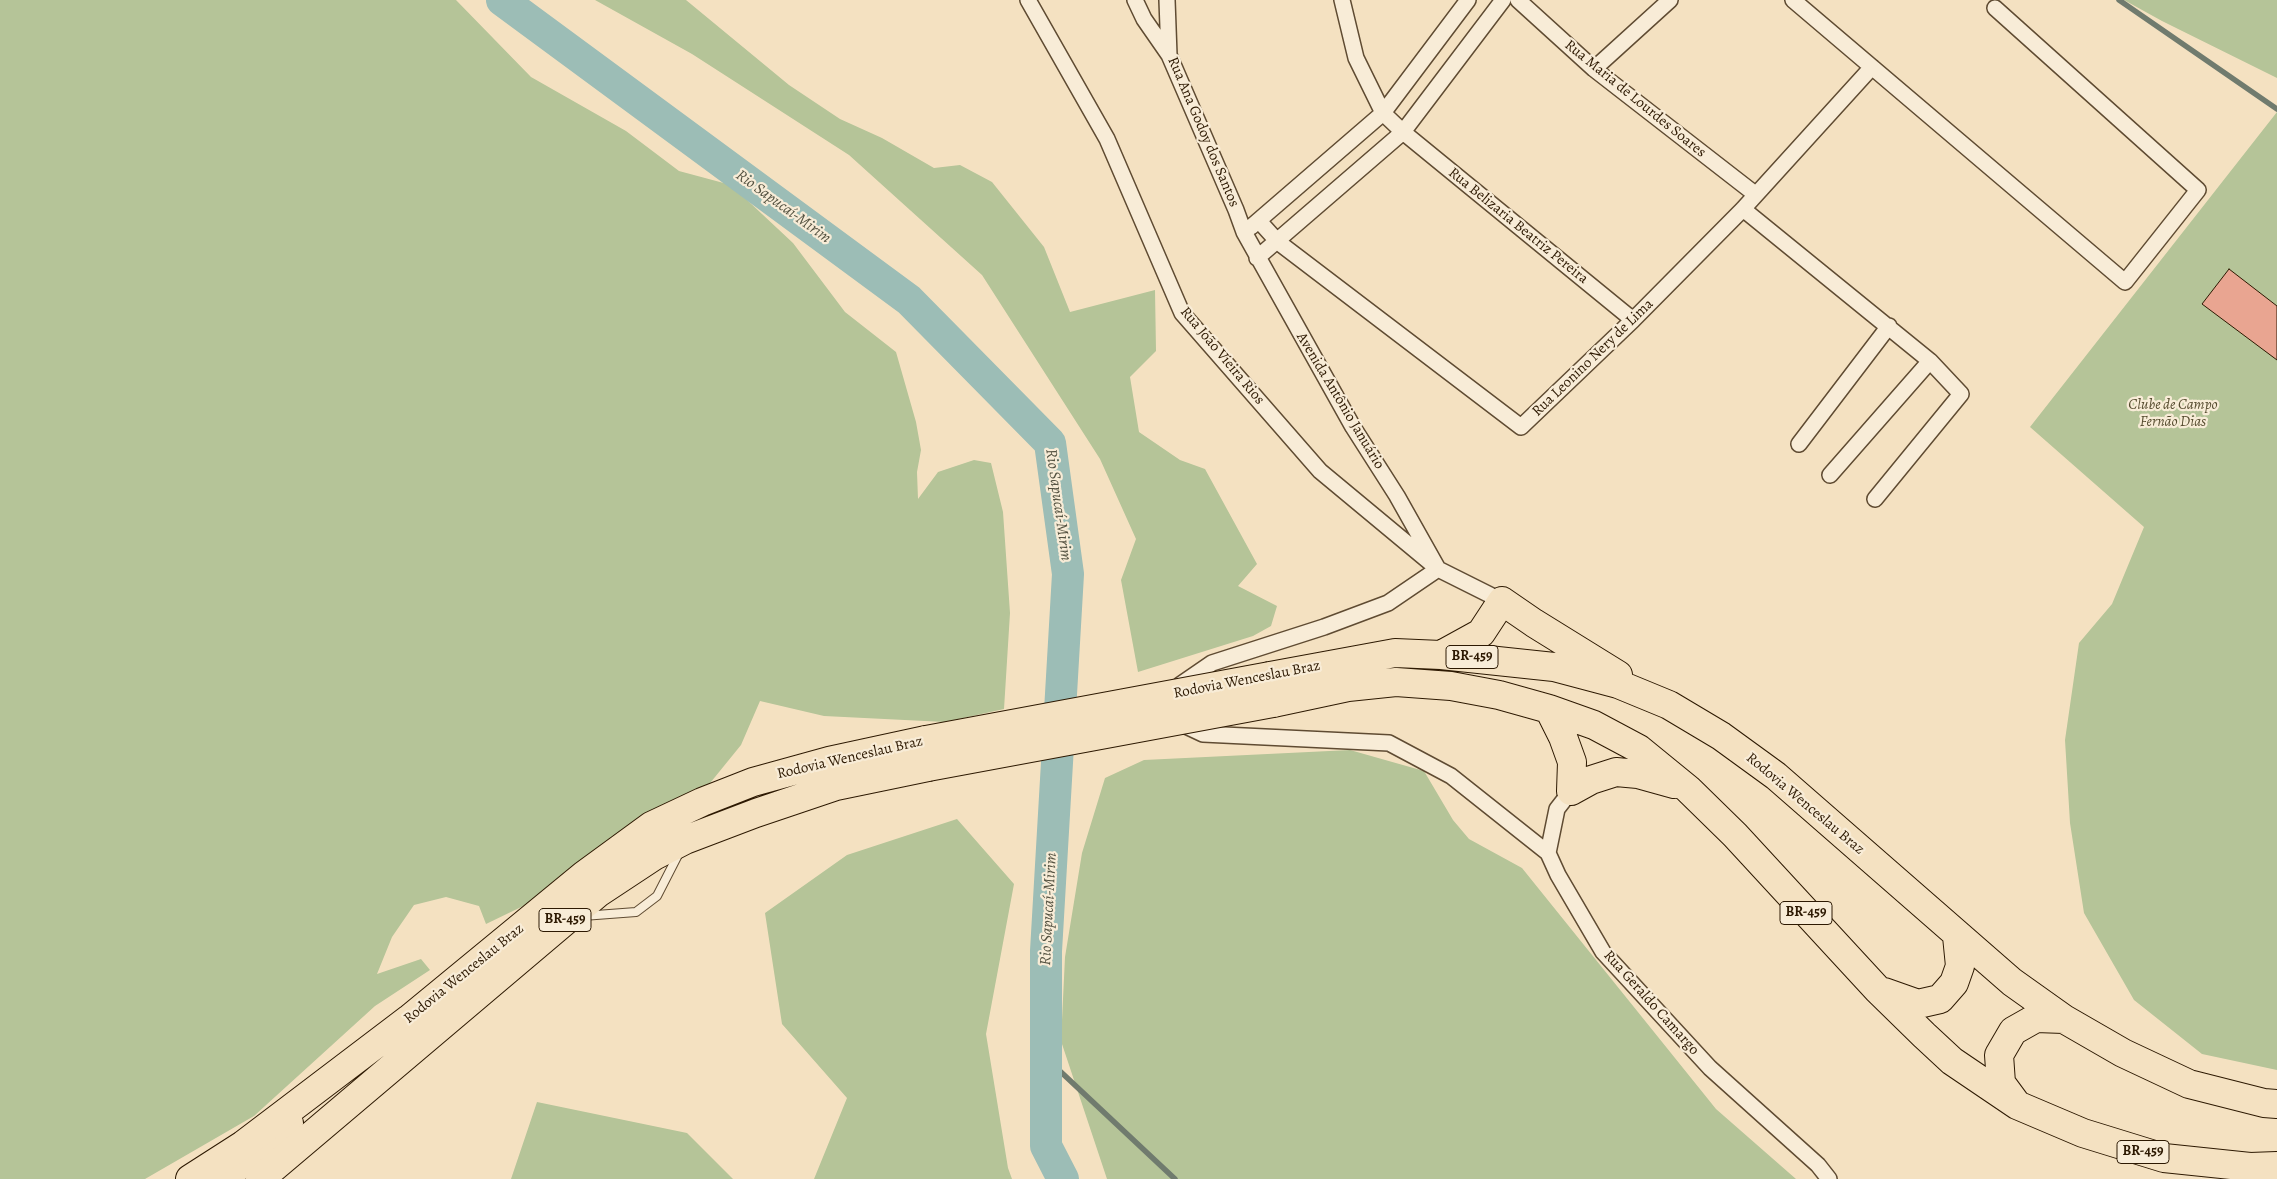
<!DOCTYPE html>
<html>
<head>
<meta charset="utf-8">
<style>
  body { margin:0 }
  canvas { display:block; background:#f4e1c1 }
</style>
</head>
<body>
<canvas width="2277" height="1179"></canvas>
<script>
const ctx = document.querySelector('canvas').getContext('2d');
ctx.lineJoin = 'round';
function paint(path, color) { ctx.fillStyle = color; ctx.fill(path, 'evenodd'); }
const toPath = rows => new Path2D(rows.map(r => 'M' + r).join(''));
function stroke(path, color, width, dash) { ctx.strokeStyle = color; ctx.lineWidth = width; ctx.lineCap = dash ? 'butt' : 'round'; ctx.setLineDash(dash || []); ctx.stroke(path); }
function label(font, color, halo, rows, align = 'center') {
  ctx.font = font + ' Alegreya,serif'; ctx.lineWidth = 4.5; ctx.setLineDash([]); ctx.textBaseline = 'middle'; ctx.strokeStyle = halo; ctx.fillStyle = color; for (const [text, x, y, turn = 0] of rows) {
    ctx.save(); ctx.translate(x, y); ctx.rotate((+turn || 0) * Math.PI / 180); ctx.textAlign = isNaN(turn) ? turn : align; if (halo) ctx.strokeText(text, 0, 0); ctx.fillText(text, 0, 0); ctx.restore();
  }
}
const green = toPath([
  [0,0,456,0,531,77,626,131,679,171,731,185,793,243,845,312,896,352,916,422,921,450,917,472,918,499,938,472,974,460,991,463,1003,512,1010,613,1004,709,945,722,824,716,760,701,741,745,702,793,546,895,486,924,479,906,446,897,414,905,392,937,377,974,421,959,430,970,375,1006,254,1116,145,1179,0,1179],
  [595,0,686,0,789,85,840,119,882,138,934,168,960,165,992,182,1044,247,1070,312,1155,290,1156,351,1130,377,1139,432,1180,460,1205,469,1257,564,1238,586,1277,606,1271,626,1253,636,1138,672,1121,580,1136,539,1100,459,982,275,849,155,692,54],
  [2124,0,2277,0,2277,78,2162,21],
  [2277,112,2277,1070,2202,1054,2134,1000,2084,913,2070,823,2065,740,2079,643,2112,604,2144,527,2030,427],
  [1350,750,1424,771,1453,820,1469,839,1522,868,1716,1109,1796,1179,1107,1179,1061,1041,1065,957,1082,853,1105,778,1144,760],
  [957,819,1014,884,986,1034,1008,1168,1012,1179,814,1179,847,1098,782,1024,765,913,847,855],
  [537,1102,687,1133,733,1179,511,1179]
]);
const stream = toPath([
  [2119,0,2277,109],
  [1046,1058,1175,1179]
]);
const river = toPath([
  [502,0,909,300,1050,443,1068,574,1046,951,1046,1146,1063,1179]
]);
const building = toPath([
  [2229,269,2277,306,2277,360,2202,304,2229,269]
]);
const lane = toPath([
  [583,916,636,912,657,896,679,853]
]);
const street = toPath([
  [1028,0,1107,139,1182,313,1320,471,1438,569,1502,601],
  [1135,0,1144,19,1169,55],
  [1167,0,1169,55,1236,210,1244,232,1353,427,1397,496,1438,569,1388,603,1324,627,1212,663,1180,685,1179,689],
  [1342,0,1356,58,1383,113,1403,132,1633,320],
  [1518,0,1594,69,1755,194],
  [1793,0,2125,282,2198,190,1995,8],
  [1594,69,1670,0],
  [1743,209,1930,361,1961,394,1875,499],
  [1259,221,1278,242,1521,427,1633,320,1743,209,1872,67],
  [1251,227,1383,113,1468,0],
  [1257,258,1403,132,1503,0],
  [1799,444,1889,326],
  [1830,475,1930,361],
  [1182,720,1186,726,1203,734,1389,743,1451,776,1548,853],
  [1571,791,1557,809,1548,853,1558,875,1603,952,1710,1068,1818,1165,1829,1179]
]);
const primary = toPath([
  [227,1179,291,1123]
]);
const highway = toPath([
  [1441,655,1481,633,1502,601,1534,623,1618,675],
  [1270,676,1395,653,1441,655,1554,667,1618,684,1669,705,1721,736,1776,776,2012,982,2064,1019,2123,1053,2189,1084,2264,1103,2277,1104],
  [1273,703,1348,687,1396,682,1451,686,1499,695,1549,709,1594,725,1639,749,1688,789,1735,835,1878,990,1924,1035,1952,1061,2017,1105,2083,1133,2164,1158,2250,1167,2277,1166],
  [1549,709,1563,737,1572,762,1571,791],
  [1571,791,1591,780,1616,772,1638,774,1674,784],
  [1884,992,1918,1004,1940,999,1954,983,1960,966,1957,936],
  [2015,1102,2001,1083,1999,1055,2013,1031,2036,1018,2064,1019],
  [190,1179,243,1145,409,1019,584,875,651,826,702,802,753,782,829,761,926,740],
  [260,1179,598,893,654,856,685,840,756,813,836,786,928,767]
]);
const highwayBridge = toPath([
  [926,740,1270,676],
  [928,767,1273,703]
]);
const shields = [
  [1472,657,52],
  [1806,913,52],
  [565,920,52],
  [2143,1152,52]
];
const shieldNames = [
  ["BR-459",1472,657],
  ["BR-459",1806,913],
  ["BR-459",565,920],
  ["BR-459",2143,1152]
];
const streetNames = [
  ["Rua Maria de Lourdes Soares",1635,99,39],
  ["Rua Ana Godoy dos Santos",1203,132,67],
  ["Rua Belizaria Beatriz Pereira",1518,226,39],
  ["Rua João Vieira Rios",1222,356,50],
  ["Rua Leonino Nery de Lima",1593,358,-44],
  ["Avenida Antônio Januário",1340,401,59],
  ["Rodovia Wenceslau Braz",1247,680,-11],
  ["Rodovia Wenceslau Braz",850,758,-13],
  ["Rodovia Wenceslau Braz",1805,804,40],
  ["Rodovia Wenceslau Braz",464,974,-39],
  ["Rua Geraldo Camargo",1651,1003,48]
];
const parkNames = [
  ["Clube de Campo",2173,405],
  ["Fernão Dias",2173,422]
];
const waterNames = [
  ["Rio Sapucaí-Mirim",783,207,36],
  ["Rio Sapucaí-Mirim",1058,505,82],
  ["Rio Sapucaí-Mirim",1049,909,-87]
];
paint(green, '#b5c498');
stroke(stream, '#707b6e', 5.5);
stroke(river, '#9cbdb6', 32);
paint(building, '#e9a591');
stroke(building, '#2d1902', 1);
stroke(lane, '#5f4b32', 10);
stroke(street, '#5f4b32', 18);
stroke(primary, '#2d1902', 26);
stroke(highway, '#2d1902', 30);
stroke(lane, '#f8ecd7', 8);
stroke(street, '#f8ecd7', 15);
stroke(primary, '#f4e1c1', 24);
stroke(highway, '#f4e1c1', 28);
stroke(highwayBridge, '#2d1902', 30, []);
stroke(highwayBridge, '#f4e1c1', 28);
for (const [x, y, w] of shields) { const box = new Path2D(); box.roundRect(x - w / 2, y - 11.5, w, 23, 4); ctx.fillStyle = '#f8ecd7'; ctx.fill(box); stroke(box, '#2d1902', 1); }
label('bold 14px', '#2d1902', null, shieldNames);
label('15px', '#2d1902', '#f8ecd7', streetNames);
label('italic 15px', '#564c2f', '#f8ecd7', parkNames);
label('italic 16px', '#545241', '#f8ecd7', waterNames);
</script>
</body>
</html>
